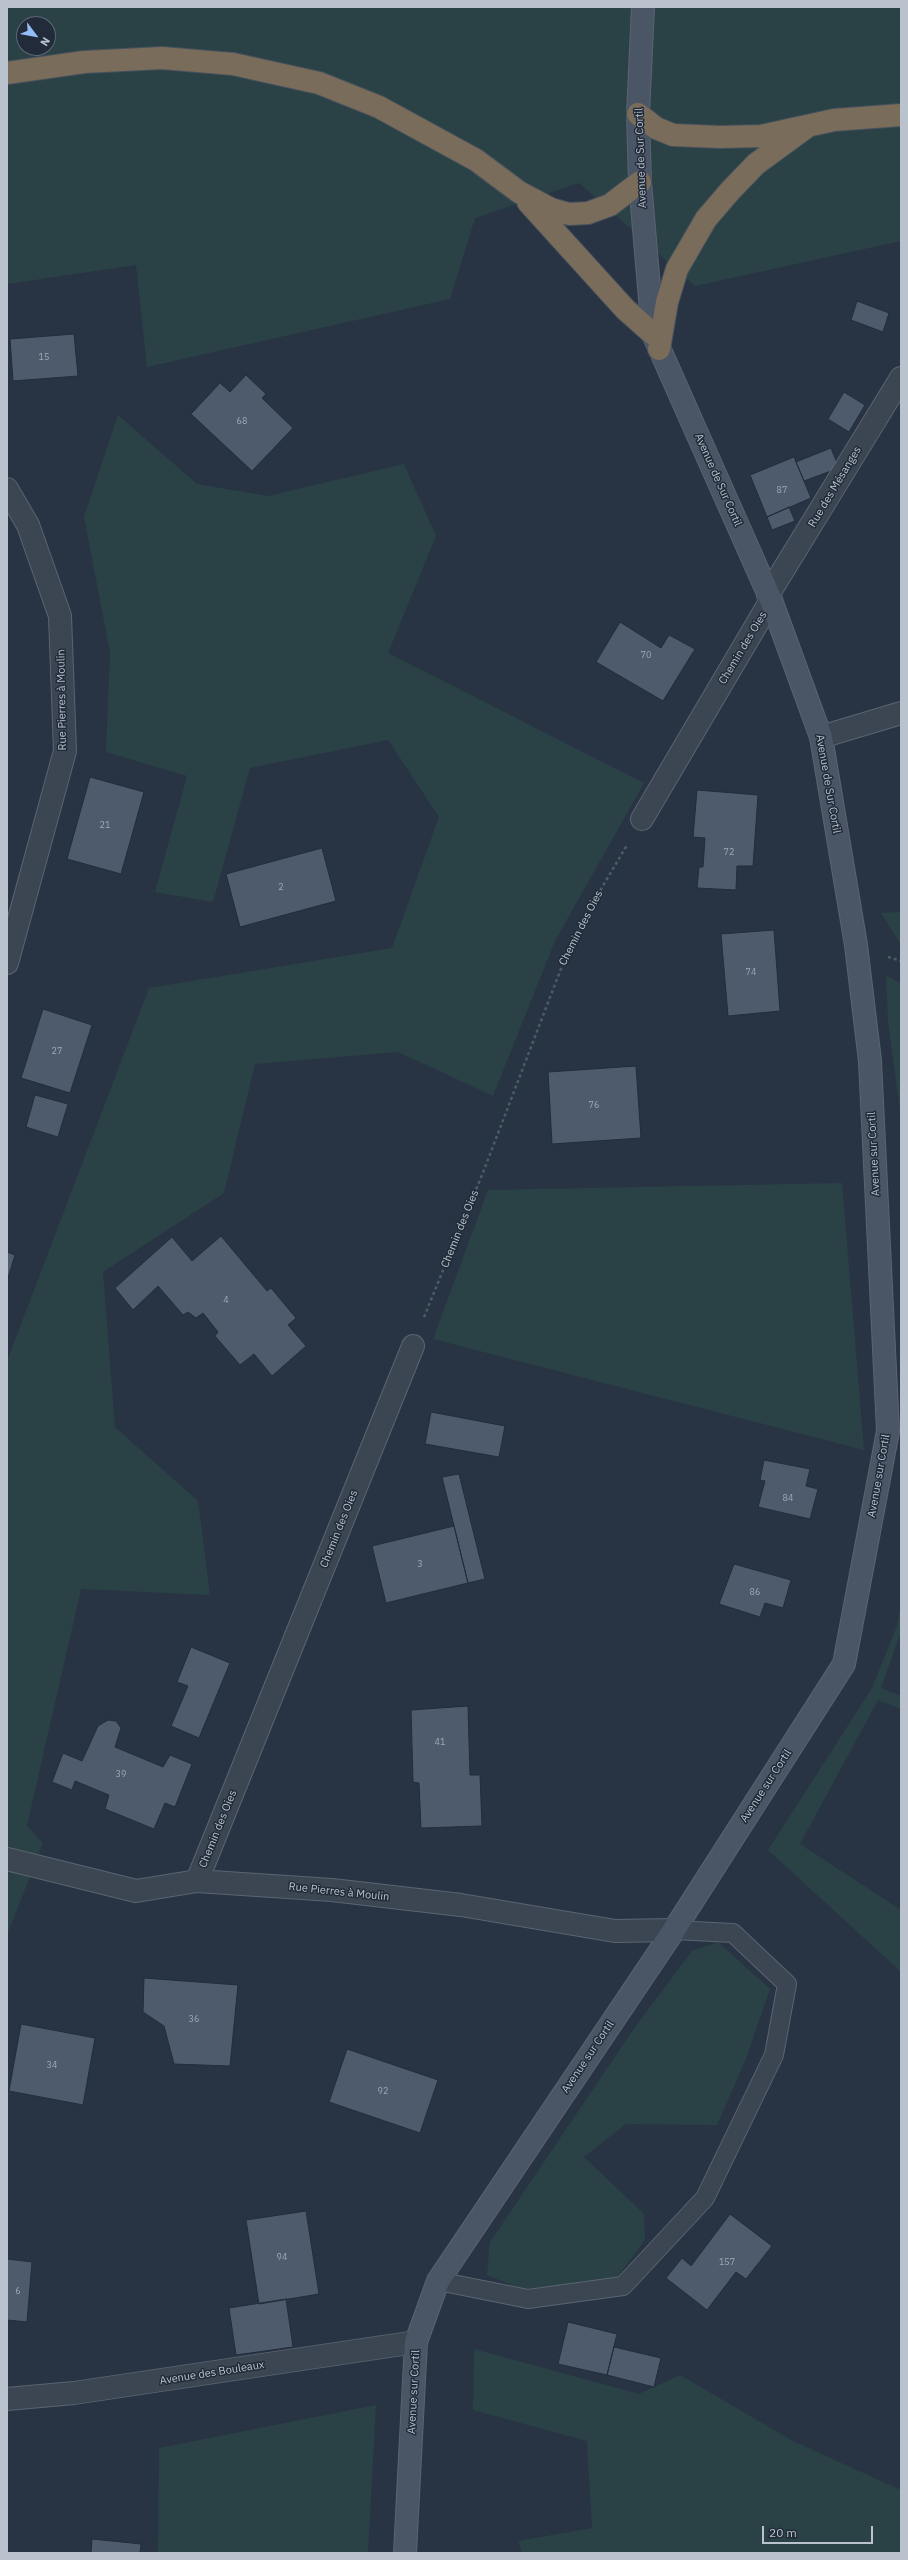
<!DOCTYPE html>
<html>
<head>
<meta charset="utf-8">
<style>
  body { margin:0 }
  #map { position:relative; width:908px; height:2560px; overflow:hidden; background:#283444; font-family:"IBM Plex Sans",sans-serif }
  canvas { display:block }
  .frame { position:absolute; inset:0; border:8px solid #bac2cd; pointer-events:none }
  .north { position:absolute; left:16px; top:16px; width:40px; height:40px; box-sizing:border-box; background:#212b39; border:1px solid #5e6774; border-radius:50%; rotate:122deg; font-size:11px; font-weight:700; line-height:16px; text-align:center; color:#bac2cd }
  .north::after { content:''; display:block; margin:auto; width:14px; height:18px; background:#94bcf7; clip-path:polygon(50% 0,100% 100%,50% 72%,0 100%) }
  .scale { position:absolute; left:762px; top:2526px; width:111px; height:18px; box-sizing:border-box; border:2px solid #bac2cd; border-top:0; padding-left:5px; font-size:12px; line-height:14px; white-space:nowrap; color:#bac2cd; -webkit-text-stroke:3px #212b39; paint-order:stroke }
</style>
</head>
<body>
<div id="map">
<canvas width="908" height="2560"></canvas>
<div class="frame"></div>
<div class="north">N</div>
<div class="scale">20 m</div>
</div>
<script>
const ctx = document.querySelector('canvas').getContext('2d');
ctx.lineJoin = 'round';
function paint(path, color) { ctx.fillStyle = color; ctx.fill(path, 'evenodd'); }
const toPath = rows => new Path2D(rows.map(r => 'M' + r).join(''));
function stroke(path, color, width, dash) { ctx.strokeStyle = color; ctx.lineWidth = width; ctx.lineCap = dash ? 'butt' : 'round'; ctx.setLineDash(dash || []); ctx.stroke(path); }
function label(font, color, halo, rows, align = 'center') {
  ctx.font = font + ' "IBM Plex Sans",sans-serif'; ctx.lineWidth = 3; ctx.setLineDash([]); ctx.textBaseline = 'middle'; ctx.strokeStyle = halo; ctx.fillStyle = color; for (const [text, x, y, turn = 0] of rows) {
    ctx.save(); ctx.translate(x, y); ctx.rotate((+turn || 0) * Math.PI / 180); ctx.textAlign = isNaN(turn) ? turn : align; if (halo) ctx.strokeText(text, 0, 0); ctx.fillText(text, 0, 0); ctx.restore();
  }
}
const green = toPath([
  [7,7,901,7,901,241,695,286,579,183,475,218,450,299,147,367,136,265,7,284],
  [24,24,48,24,48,48,24,48],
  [118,415,197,484,268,496,404,464,436,536,388,653,644,783,555,941,493,1096,398,1052,255,1064,224,1193,103,1272,115,1427,198,1501,210,1595,81,1589,27,1826,43,1843,7,1935,7,1361,149,988,392,948,439,817,388,740,250,768,213,902,155,892,187,776,106,752,110,653,84,517],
  [901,912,901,945,881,913],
  [886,975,901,984,901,1117,888,1022],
  [842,1183,864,1450,433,1339,488,1190],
  [901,1604,901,1632,881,1688,901,1696,901,1709,878,1700,800,1844,901,1910,901,1972,768,1850,872,1688,897,1626],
  [718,1942,770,1989,746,2059,717,2125,626,2124,584,2157,644,2214,645,2240,616,2279,521,2289,487,2275,490,2242,635,2027,692,1951],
  [474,2349,639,2394,680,2375,793,2441,901,2490,901,2553,522,2553,518,2541,592,2528,587,2441,473,2410],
  [376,2405,368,2553,158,2553,159,2448]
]);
const building = toPath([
  [857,301,889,313,883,332,851,320,857,301],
  [74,334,78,376,13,381,10,339,74,334],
  [246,375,266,394,262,398,293,428,252,471,191,414,220,383,230,392,246,375],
  [844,392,865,405,849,432,828,419,844,392],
  [831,448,839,468,804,481,796,462,831,448],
  [794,457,811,498,767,517,750,475,794,457],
  [789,507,795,521,772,530,767,517,789,507],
  [620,622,661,648,669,635,695,649,663,701,596,662,620,622],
  [90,777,144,792,121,874,67,859,90,777],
  [697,790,758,795,753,866,737,866,736,890,697,888,699,867,703,867,705,838,693,837,697,790],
  [322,848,336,901,240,927,226,874,322,848],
  [774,930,780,1011,728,1016,721,934,774,930],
  [43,1009,92,1025,70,1093,21,1078,43,1009],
  [636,1066,641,1138,552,1144,548,1072,636,1066],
  [35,1095,68,1104,58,1137,26,1127,35,1095],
  [221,1236,267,1291,271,1288,296,1318,288,1325,306,1346,272,1376,254,1354,240,1365,215,1336,218,1332,203,1313,196,1318,188,1312,183,1315,158,1286,133,1310,115,1288,172,1237,192,1261,221,1236],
  [7,1252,15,1255,7,1281,7,1252],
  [431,1412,505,1426,499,1457,425,1444,431,1412],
  [764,1460,810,1469,806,1486,818,1489,810,1519,758,1507,765,1481,760,1480,764,1460],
  [459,1474,485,1579,468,1583,442,1477,459,1474],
  [454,1526,468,1583,386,1603,372,1546,454,1526],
  [734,1564,791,1580,783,1608,765,1603,760,1617,719,1604,734,1564],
  [191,1647,230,1663,199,1738,171,1726,188,1686,177,1682,191,1647],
  [468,1706,470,1775,480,1775,482,1826,421,1828,419,1783,413,1782,411,1710,468,1706],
  [108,1720,116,1721,121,1728,115,1747,163,1767,170,1755,192,1764,175,1807,165,1803,154,1829,105,1809,109,1795,75,1781,72,1790,52,1782,63,1753,82,1761,98,1726,108,1720],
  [144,1978,238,1985,230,2066,174,2064,164,2026,143,2012,144,1978],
  [21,2024,95,2038,83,2105,9,2091,21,2024],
  [347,2049,438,2080,420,2133,329,2102,347,2049],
  [306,2211,319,2294,259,2304,246,2220,306,2211],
  [730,2214,772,2246,746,2279,736,2272,707,2310,666,2278,682,2258,691,2266,730,2214],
  [7,2259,32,2262,27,2322,7,2320,7,2259],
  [286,2299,293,2347,236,2355,229,2308,286,2299],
  [568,2322,617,2334,607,2375,558,2364,568,2322],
  [614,2347,661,2358,654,2387,607,2375,614,2347],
  [92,2539,141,2544,140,2553,91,2553,92,2539]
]);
const path = toPath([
  [888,957,901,961],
  [424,1317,484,1170,562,966,587,913,627,845]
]);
const service = toPath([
  [438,2281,528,2299,623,2286,705,2198,774,2055,787,1984,733,1933,674,1930]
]);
const minor = toPath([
  [7,489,28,525,60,616,65,751,7,963],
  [768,595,901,378],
  [821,737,901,713],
  [642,819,771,600],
  [7,1859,136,1891,197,1881,332,1890,461,1905,615,1931,674,1930],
  [197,1881,413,1346],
  [7,2399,74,2393,416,2342]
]);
const secondary = toPath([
  [405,2553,416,2342,438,2281,674,1930,844,1664,888,1431,870,1061,856,945,821,737,771,600,653,334,640,182,638,114,643,7]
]);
const motorway = toPath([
  [7,73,84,62,162,58,233,64,319,83,379,107,476,160,519,192,551,209,569,214,588,213,610,205,640,182],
  [638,114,656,128,673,135,720,137,761,136,834,120,901,115],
  [528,202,625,309,653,334],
  [659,349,667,302,677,269,706,219,730,191,756,164,808,126]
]);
const numberNames = [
  ["15",44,357],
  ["68",242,421],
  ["87",782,490],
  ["70",646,655],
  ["21",105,825],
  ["72",729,852],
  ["2",281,887],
  ["74",751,972],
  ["27",57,1051],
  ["76",594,1105],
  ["4",226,1300],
  ["84",788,1498],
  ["3",420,1564],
  ["86",755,1592],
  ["41",440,1742],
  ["39",121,1774],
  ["36",194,2019],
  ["34",52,2065],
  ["92",383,2091],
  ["94",282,2257],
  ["157",727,2262],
  ["6",18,2291]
];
const streetNames = [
  ["Avenue de Sur Cortil",641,158,-92],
  ["Avenue de Sur Cortil",718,480,66],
  ["Rue des Mésanges",835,487,-59],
  ["Chemin des Oies",743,648,-59],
  ["Rue Pierres à Moulin",62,700,-91],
  ["Avenue de Sur Cortil",828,784,80],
  ["Chemin des Oies",581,928,-63],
  ["Avenue sur Cortil",874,1154,-93],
  ["Chemin des Oies",460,1229,-68],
  ["Avenue sur Cortil",879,1476,-80],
  ["Chemin des Oies",339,1529,-68],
  ["Avenue sur Cortil",766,1786,-57],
  ["Chemin des Oies",218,1829,-68],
  ["Rue Pierres à Moulin",339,1892,6],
  ["Avenue sur Cortil",588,2057,-56],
  ["Avenue des Bouleaux",212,2373,-9],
  ["Avenue sur Cortil",414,2392,-87]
];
paint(green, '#2a4245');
paint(building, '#4e5b6d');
stroke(building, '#232d3b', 1);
stroke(service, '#5b6471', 20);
stroke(minor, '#5b6471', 24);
stroke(secondary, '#5b6471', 24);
stroke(motorway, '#47515e', 24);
stroke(path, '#485f61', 2.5, [3, 3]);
stroke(service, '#3c4653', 18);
stroke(minor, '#3c4653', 22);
stroke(secondary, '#4a5566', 22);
stroke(motorway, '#796c5a', 22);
label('9px', '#9fa8b5', null, numberNames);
label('11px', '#bac2cd', '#212b39', streetNames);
</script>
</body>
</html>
